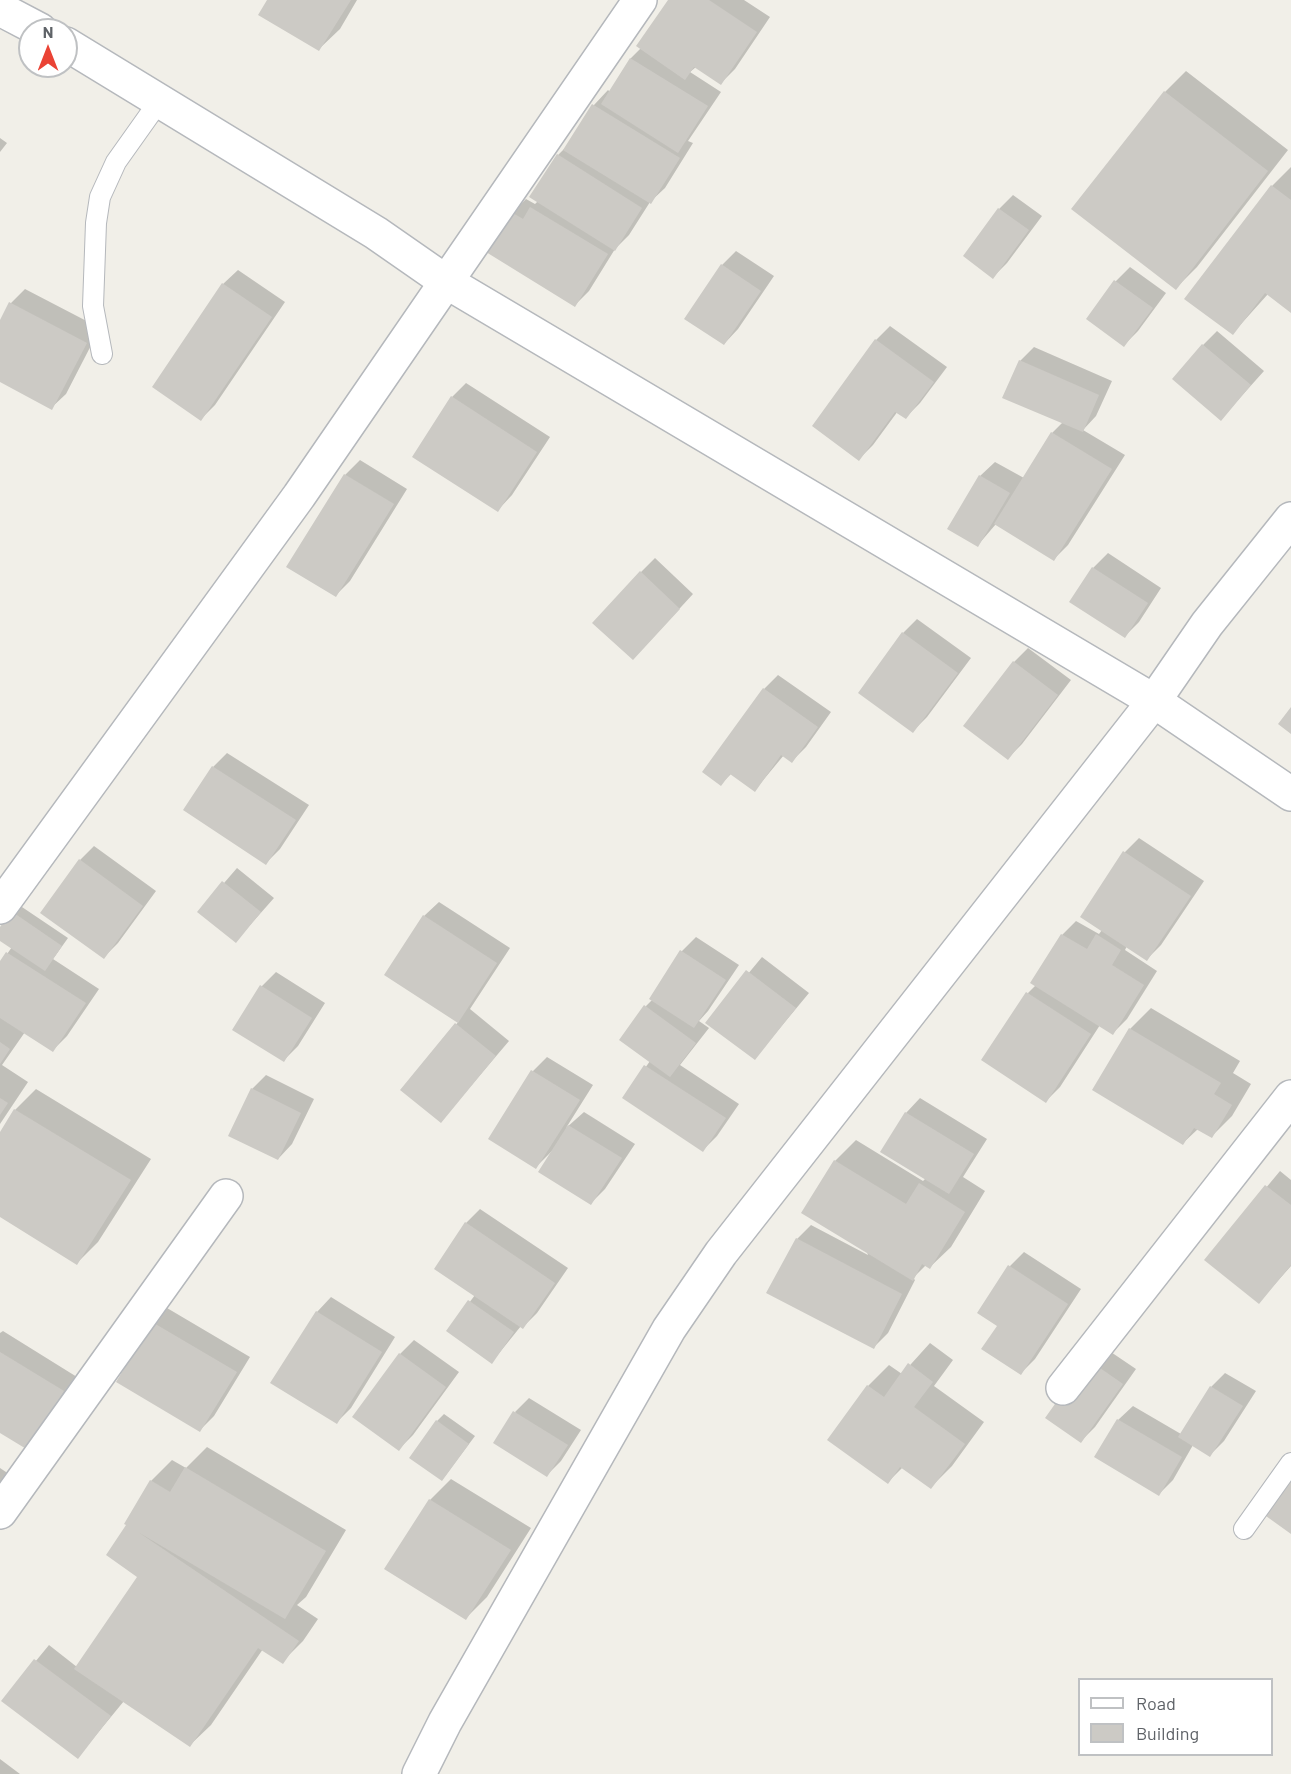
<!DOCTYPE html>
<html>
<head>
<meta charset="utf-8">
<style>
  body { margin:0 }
  #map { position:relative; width:1291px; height:1774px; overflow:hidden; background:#f1efe8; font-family:Barlow,sans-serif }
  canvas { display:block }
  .legend { position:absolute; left:1078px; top:1678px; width:195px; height:78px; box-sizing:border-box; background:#fff; border:2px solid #bfc1c3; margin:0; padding:8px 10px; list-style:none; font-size:18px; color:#5f6368 }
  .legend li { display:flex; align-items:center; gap:12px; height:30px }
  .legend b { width:30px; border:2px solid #bfc1c3 }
  .north { position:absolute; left:18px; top:18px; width:60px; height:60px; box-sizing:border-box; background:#fff; border:2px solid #bfc1c3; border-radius:50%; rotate:0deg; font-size:16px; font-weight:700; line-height:24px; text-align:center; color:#5f6368 }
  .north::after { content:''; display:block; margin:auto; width:21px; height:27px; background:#ea4335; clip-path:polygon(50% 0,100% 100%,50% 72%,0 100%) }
</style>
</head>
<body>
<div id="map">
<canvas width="1291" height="1774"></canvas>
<ul class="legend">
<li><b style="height:8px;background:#fff"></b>Road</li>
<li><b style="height:16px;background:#cccac5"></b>Building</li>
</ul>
<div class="north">N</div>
</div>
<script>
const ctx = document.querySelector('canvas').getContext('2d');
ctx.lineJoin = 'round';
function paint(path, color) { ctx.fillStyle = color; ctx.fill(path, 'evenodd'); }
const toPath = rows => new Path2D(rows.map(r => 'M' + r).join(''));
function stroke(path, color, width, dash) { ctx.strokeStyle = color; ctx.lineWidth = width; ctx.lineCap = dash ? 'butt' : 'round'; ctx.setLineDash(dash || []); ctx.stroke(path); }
const shadow = toPath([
  [268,0,357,0,340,29,319,49],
  [669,0,744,0,770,17,735,69,721,83,696,67,690,72,721,92,688,141,693,143,665,188,650,202,629,235,615,249,589,291,575,305,512,213,526,199,535,204,538,201,558,155,568,145,594,105,608,90,610,92,631,58,641,48],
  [1186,71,1288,150,1197,267,1176,288,1074,209,1165,92],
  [0,138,7,143,0,152],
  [1291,167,1291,311,1268,294,1233,333,1272,186],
  [1013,195,1042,216,1007,263,993,277,999,209],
  [736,251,774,276,738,329,724,344,722,265],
  [1130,267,1166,293,1138,331,1124,345,1088,319,1116,281],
  [238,270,285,302,215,405,201,419,154,386,223,284],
  [25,289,100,328,66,394,51,408,0,381,0,323,11,303],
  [890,326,947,367,920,403,906,417,898,411,873,445,859,459,876,340],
  [1217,331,1264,371,1221,419,1203,345],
  [1034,347,1112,381,1096,416,1083,430,1125,455,1068,545,1054,559,996,524,978,545,980,476,995,462,1024,478,1052,433,1063,422,1020,361],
  [466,383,550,437,512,495,498,510,452,397],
  [360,460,407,489,350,581,336,595,288,566,345,475],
  [1108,553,1161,588,1139,622,1125,636,1071,601,1093,568],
  [655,558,693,594,647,644,641,572],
  [917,619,971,658,927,717,913,731,903,633],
  [1028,648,1071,680,1022,744,1008,758,1014,662],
  [778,675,831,712,806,747,792,761,784,755,755,790,732,773,721,784,764,689],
  [227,753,309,805,280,849,266,863,213,767],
  [1139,838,1204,881,1161,945,1147,959,1127,946,1125,950,1157,971,1127,1019,1113,1033,1100,1025,1060,1087,1046,1101,1028,993,1036,985,1062,935,1076,921,1099,934,1102,930,1125,852],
  [94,846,156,891,118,943,104,957,80,860],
  [237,868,274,898,236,941,199,912],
  [439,902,510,948,470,1009,509,1041,441,1121,402,1090,459,1021,424,916],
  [19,905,68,938,53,959,99,989,67,1036,53,1050,25,1032,2,1065,28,1082,0,1124,0,964,12,947,0,939,0,930],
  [696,937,739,965,708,1011,699,1021,709,1028,680,1065,739,1104,717,1136,703,1150,624,1098,650,1061,646,1006,653,999,682,951],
  [762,957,809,993,755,1058,708,1022],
  [276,972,325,1003,298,1046,284,1060,234,1029,262,986],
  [1151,1008,1240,1061,1233,1073,1251,1084,1232,1116,1211,1137,1198,1129,1183,1143,1130,1029],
  [547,1057,593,1085,566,1128,584,1112,635,1144,605,1189,591,1203,552,1151,536,1167,533,1071],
  [266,1075,314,1099,292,1144,278,1159,252,1089],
  [36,1089,151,1159,98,1242,77,1263,0,1216,0,1135,15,1110],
  [920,1098,987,1139,963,1177,985,1191,951,1247,930,1267,926,1265,913,1278,915,1280,888,1333,874,1347,797,1239,811,1225,868,1255,835,1161,856,1140,923,1181,926,1178,882,1151,906,1113],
  [1280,1171,1291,1180,1291,1266,1259,1302,1206,1260],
  [480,1209,568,1268,537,1313,523,1327,521,1326,492,1362,448,1331,475,1295,466,1223],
  [1024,1252,1081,1289,1035,1359,1021,1373,1010,1266],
  [331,1297,395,1337,351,1408,337,1422,272,1383,317,1312],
  [167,1308,250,1357,214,1416,200,1430,153,1323],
  [3,1331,77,1377,42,1434,0,1432,0,1333],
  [414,1340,459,1372,413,1435,399,1449,354,1416,400,1354],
  [930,1343,953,1360,934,1386,984,1422,952,1466,931,1487,903,1467,888,1482,868,1386,889,1365,902,1374],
  [1102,1346,1136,1369,1095,1427,1081,1441],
  [1225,1373,1256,1391,1224,1441,1210,1455,1193,1445,1173,1480,1159,1494,1096,1457,1118,1420,1133,1406,1181,1434,1211,1387],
  [529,1398,581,1430,561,1461,547,1475,515,1412],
  [444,1414,475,1436,442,1480,437,1421],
  [207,1447,346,1530,306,1597,297,1605,318,1619,303,1641,282,1662,263,1649,211,1725,190,1745,124,1701,78,1757,3,1701,49,1645,77,1667,139,1576,129,1525,151,1481,172,1460,186,1468],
  [0,1468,12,1476,0,1493],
  [451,1479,531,1528,487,1597,466,1618,430,1500],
  [0,1759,20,1774,0,1774]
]);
const building = toPath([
  [267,0,351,0,319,51,258,15],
  [668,0,709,0,757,32,721,85,694,67,685,80,636,46],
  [630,58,708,106,678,153,601,104],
  [1164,91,1268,171,1176,290,1071,209],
  [592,104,680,158,651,204,563,150],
  [557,154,642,208,615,251,529,197],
  [1271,185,1291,200,1291,313,1265,293,1233,335,1184,299],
  [530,207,608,254,575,307,486,252,511,212,523,219],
  [998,208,1029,230,993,279,963,256],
  [721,264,761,291,724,345,684,319],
  [1114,280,1153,308,1124,347,1086,319],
  [222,283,272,317,201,421,152,387],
  [9,302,87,343,52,410,0,382,0,320],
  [875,339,934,382,906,419,895,412,859,461,812,426],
  [1202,344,1251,385,1221,421,1172,379],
  [1019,360,1099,395,1083,432,1002,398],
  [451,396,537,452,498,512,412,457],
  [1051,432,1112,469,1054,561,994,524],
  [344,474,394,504,336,597,286,567],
  [979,475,1010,493,978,547,947,529],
  [1092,567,1148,603,1125,638,1069,602],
  [640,571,680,609,633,660,592,623],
  [902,632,958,673,913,733,858,693],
  [1013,661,1058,695,1008,760,963,726],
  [763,688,818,727,792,763,781,755,755,792,730,774,721,786,702,772],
  [1291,707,1291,734,1278,724],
  [212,766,296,820,266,865,183,810],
  [1123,851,1191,896,1147,961,1080,917],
  [79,859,143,906,104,959,40,913],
  [222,881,261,912,236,943,197,912],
  [11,911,62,946,45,971,0,941,0,927],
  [423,915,497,963,458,1023,384,975],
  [1061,934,1087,949,1096,934,1121,950,1112,965,1144,985,1113,1035,1030,983],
  [680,950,726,980,694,1028,649,999],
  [6,952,86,1003,53,1052,0,1018,0,961],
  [746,970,796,1008,755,1060,705,1023],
  [260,985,312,1018,284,1062,232,1030],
  [1026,992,1091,1034,1046,1103,981,1060],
  [644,1005,696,1043,670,1077,619,1040],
  [455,1023,496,1056,441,1123,400,1090],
  [1129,1028,1221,1083,1214,1094,1232,1105,1212,1138,1194,1128,1183,1145,1092,1090],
  [0,1042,10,1049,0,1064],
  [644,1065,726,1118,703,1152,622,1098],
  [531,1070,580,1100,536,1169,488,1139],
  [251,1088,301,1113,278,1160,228,1136],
  [0,1098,8,1103,0,1115],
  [14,1109,131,1180,77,1265,0,1217,0,1132],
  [905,1112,974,1154,949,1194,880,1152],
  [568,1125,622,1158,591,1205,538,1172],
  [834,1160,906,1204,919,1183,965,1212,930,1269,922,1264,913,1281,801,1213],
  [1265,1185,1291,1205,1291,1265,1259,1304,1204,1260],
  [465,1222,555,1283,523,1329,434,1269],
  [796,1238,902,1294,874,1349,766,1293],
  [1008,1265,1068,1304,1021,1375,981,1349,997,1326,977,1313],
  [468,1300,514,1332,492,1364,446,1331],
  [316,1311,382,1352,337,1424,270,1383],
  [152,1322,237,1372,200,1432,116,1382],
  [0,1352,64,1391,28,1450,0,1433],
  [399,1353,446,1387,399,1451,352,1417],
  [1087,1359,1123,1384,1081,1443,1045,1418],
  [908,1363,933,1382,914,1407,965,1444,931,1489,900,1467,888,1484,827,1440,867,1385,884,1397],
  [1210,1386,1243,1406,1210,1457,1178,1437],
  [513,1411,568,1445,547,1477,493,1443],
  [1117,1419,1182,1457,1159,1496,1094,1457],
  [436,1420,469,1444,442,1481,409,1458],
  [185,1467,326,1551,285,1619,138,1532,299,1641,283,1664,258,1648,190,1747,74,1669,137,1577,106,1555,126,1525,124,1524,150,1480,170,1492],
  [1291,1468,1291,1534,1259,1511],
  [429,1499,511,1550,466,1620,384,1569],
  [34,1659,111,1716,78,1759,1,1701]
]);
const service = toPath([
  [102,354,93,306,96,223,100,197,116,162,160,100],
  [1244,1529,1291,1463]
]);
const minor = toPath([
  [0,907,299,496,640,0],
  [1063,1388,1291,1097],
  [0,1512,226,1196],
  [419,1774,445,1722,669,1329,721,1253,1154,701,1207,624,1291,519]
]);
const tertiary = toPath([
  [0,9,40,30],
  [66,44,376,233,445,281,1154,701,1291,794]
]);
paint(shadow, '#0003');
paint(building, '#cccac5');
stroke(service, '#b5b8bc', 22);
stroke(minor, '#b5b8bc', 36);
stroke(tertiary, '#b5b8bc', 36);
stroke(service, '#fff', 20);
stroke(minor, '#fff', 33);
stroke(tertiary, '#fff', 33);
</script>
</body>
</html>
